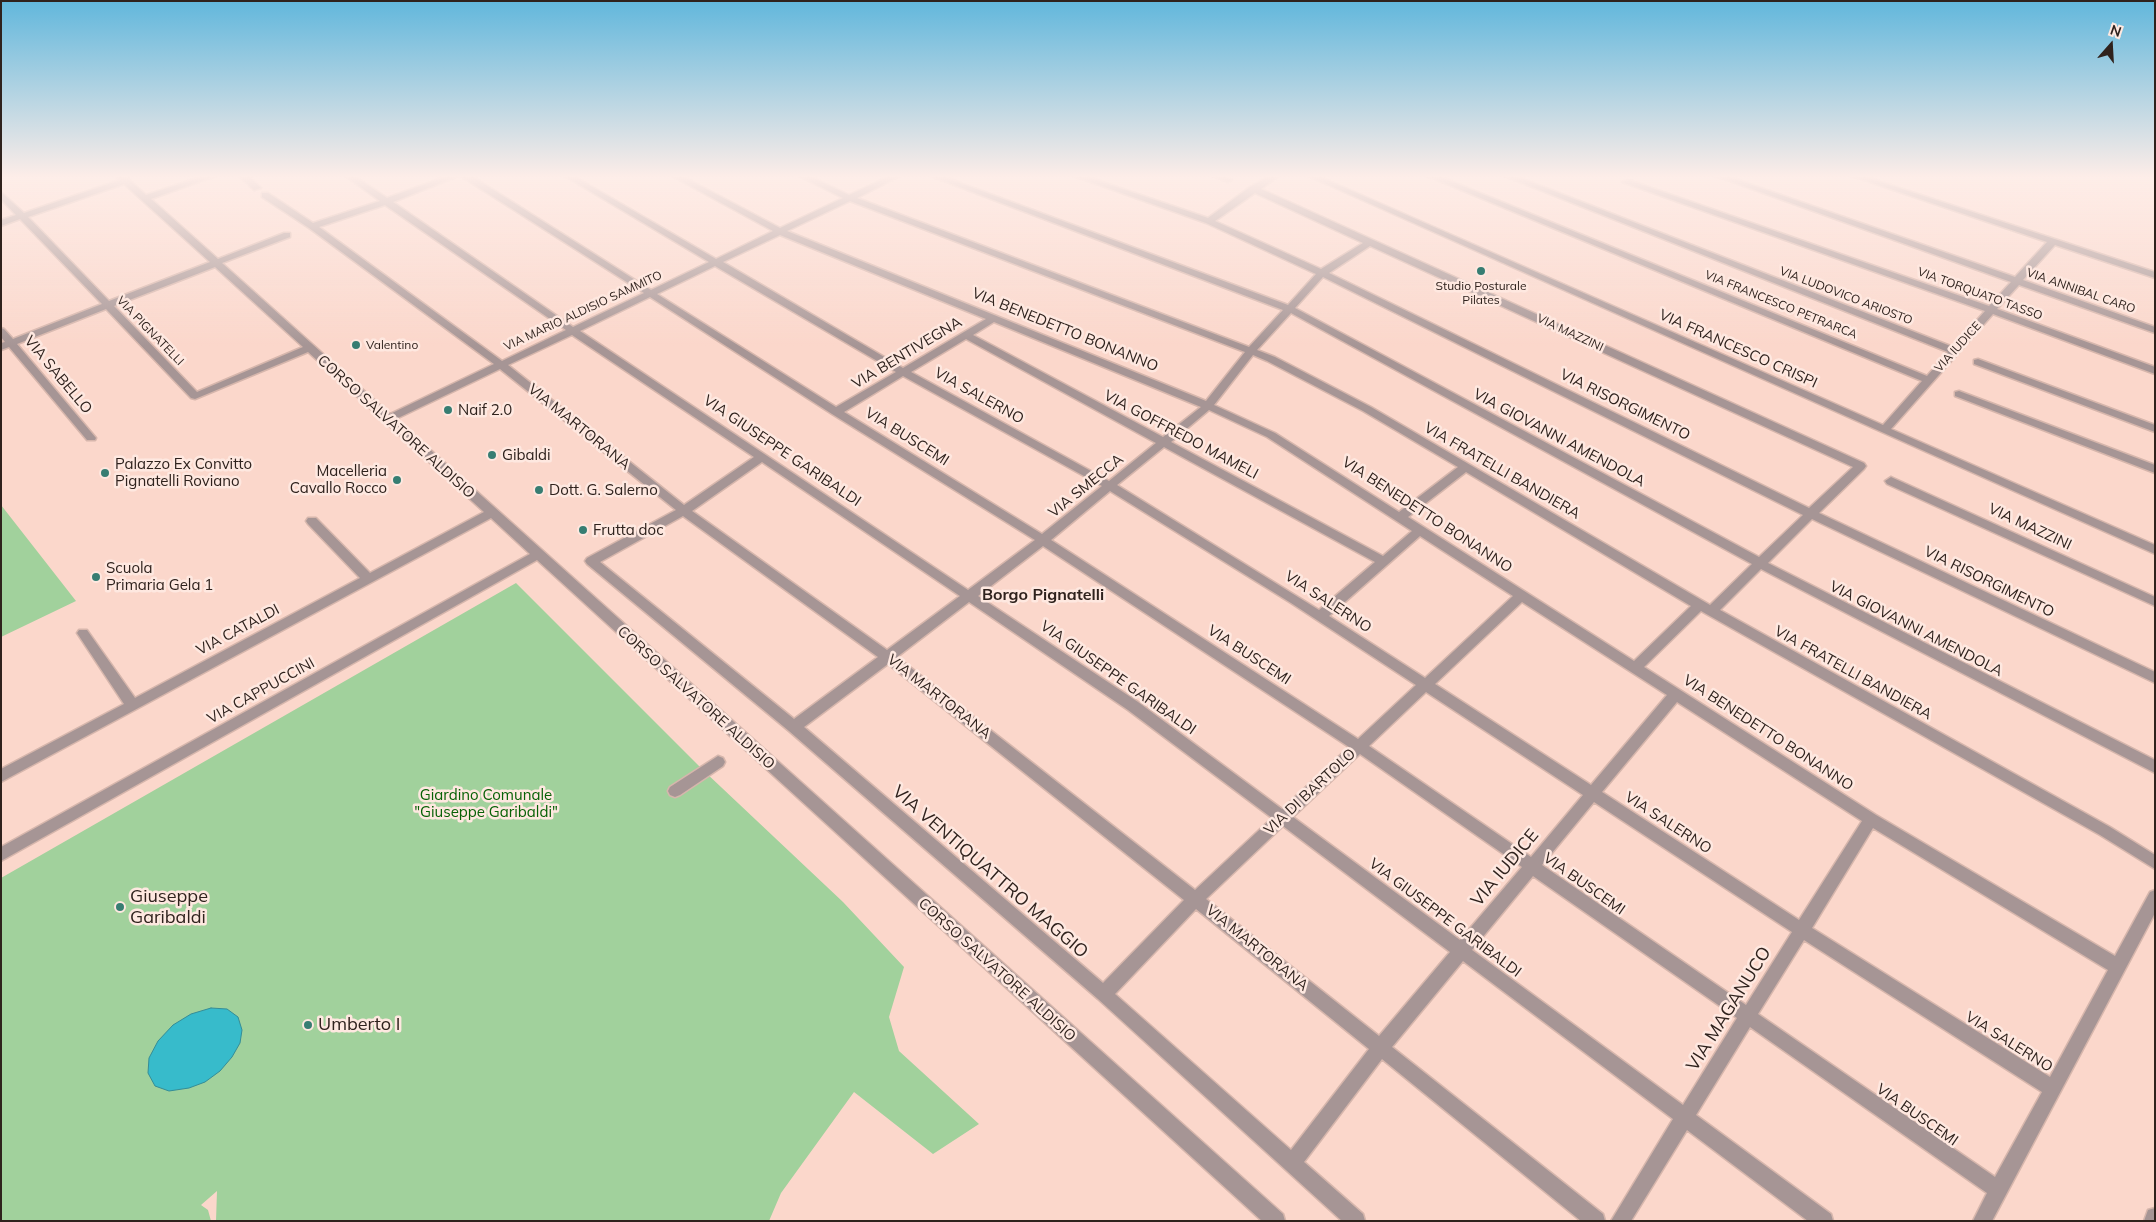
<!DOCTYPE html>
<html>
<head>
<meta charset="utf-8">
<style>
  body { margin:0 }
  #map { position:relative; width:2156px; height:1222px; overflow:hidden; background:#fbd7cb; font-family:Mulish,sans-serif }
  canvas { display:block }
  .frame { position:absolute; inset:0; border:2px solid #2f221d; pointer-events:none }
  .north { position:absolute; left:2086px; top:20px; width:50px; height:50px; -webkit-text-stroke:4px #fee8e0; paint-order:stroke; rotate:19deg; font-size:14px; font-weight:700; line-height:20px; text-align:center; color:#2f221d }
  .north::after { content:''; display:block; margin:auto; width:18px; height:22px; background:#2f221d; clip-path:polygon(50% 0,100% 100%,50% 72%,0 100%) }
</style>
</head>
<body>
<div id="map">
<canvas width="2156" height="1222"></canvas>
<div class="frame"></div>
<div class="north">N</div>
</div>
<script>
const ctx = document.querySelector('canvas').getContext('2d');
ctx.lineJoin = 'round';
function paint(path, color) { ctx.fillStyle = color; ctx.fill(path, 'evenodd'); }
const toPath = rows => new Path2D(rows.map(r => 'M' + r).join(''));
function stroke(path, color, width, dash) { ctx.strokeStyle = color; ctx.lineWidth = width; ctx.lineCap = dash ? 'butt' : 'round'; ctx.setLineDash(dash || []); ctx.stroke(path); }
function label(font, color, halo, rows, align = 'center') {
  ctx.font = font + ' Mulish,sans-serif'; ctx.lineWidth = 5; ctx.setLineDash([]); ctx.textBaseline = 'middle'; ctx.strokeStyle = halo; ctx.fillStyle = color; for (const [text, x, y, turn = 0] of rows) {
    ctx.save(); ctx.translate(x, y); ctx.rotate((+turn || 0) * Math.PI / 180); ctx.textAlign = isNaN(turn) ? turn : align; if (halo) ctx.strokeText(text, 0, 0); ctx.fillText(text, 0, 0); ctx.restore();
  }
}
const green = toPath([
  [1,505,76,601,1,637],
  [516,583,704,771,843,902,904,967,889,1017,899,1051,979,1124,933,1154,854,1092,781,1193,769,1221,216,1221,217,1191,201,1205,208,1210,211,1221,1,1221,1,878]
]);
const water = toPath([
  [211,1008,227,1009,238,1017,242,1030,240,1043,232,1057,220,1071,205,1082,189,1088,169,1091,155,1086,148,1073,149,1058,158,1041,173,1025,191,1014,211,1008]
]);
const minor = toPath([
  [115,175,124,175,146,195,207,175,218,175,151,199,218,259,284,233,290,233,290,237,222,263,390,414,494,364,309,228,262,197,262,193,268,193,313,223,380,201,344,175,353,175,387,198,450,175,470,175,651,290,709,262,563,175,572,175,716,259,773,231,670,175,680,175,780,228,843,198,797,175,807,175,849,195,892,175,902,175,857,198,1249,347,1283,310,928,175,939,175,1288,305,1316,274,1206,223,1071,175,1082,175,1208,218,1250,187,1271,175,1280,175,1261,189,1864,463,1866,466,1864,469,1819,513,2155,672,2155,683,1812,519,1768,563,2155,760,2155,773,1761,569,1720,610,2110,827,2155,855,2155,869,2100,835,1701,611,1644,667,1876,815,2115,956,2150,892,2155,890,2155,913,1992,1221,1973,1221,1987,1193,1750,1027,1696,1115,1831,1214,1833,1221,1808,1221,1687,1130,1631,1221,1611,1221,1673,1119,1463,961,1392,1047,1603,1214,1605,1221,1581,1221,1382,1059,1304,1162,1363,1214,1365,1221,1342,1221,1098,999,789,731,587,564,585,561,587,558,676,510,500,369,396,419,1283,1214,1285,1221,1262,1221,537,560,1,861,1,847,530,554,491,518,1,782,1,769,124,704,79,636,77,633,79,630,87,630,135,698,360,578,308,524,306,521,308,518,316,518,370,573,484,512,308,352,195,399,191,398,106,309,17,344,96,438,95,440,87,440,9,347,1,350,1,343,5,342,1,337,1,328,4,329,13,339,102,304,20,219,1,226,1,220,16,215,1,199,1,192,24,213,120,180,115,175],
  [461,175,462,177,644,293,573,327,393,202,461,175],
  [124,184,210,262,109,301,28,217,124,184],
  [1255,193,1363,243,1321,269,1215,221,1255,193],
  [850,201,1245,352,1206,401,787,231,850,201],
  [385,205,566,330,502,361,319,227,385,205],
  [780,235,986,319,903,368,723,262,780,235],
  [1370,246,1853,467,1809,508,1329,273,1370,246],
  [715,266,896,372,836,407,657,294,715,266],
  [215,267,303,347,197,392,114,306,215,267],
  [1323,277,1803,515,1759,557,1295,308,1323,277],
  [650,297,832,414,1035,540,968,590,580,331,650,297],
  [1291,313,1752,564,1710,605,1371,407,1275,357,1257,350,1291,313],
  [994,322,1201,407,1163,437,973,335,994,322],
  [572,335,754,457,684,505,508,365,572,335],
  [966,339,1156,443,1109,481,911,372,966,339],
  [1253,355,1267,361,1363,411,1458,467,1399,512,1275,433,1214,405,1253,355],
  [903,376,1102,486,1042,534,844,412,903,376],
  [1209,410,1267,437,1412,531,1383,556,1171,442,1209,410],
  [1164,447,1375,562,1319,610,1117,485,1164,447],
  [762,462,960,596,887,650,692,511,762,462],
  [1466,472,1691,606,1634,661,1408,517,1466,472],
  [1110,491,1291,603,1416,685,1358,739,1051,540,1110,491],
  [683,516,878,657,794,719,600,562,683,516],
  [1420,536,1513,596,1425,678,1329,616,1420,536],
  [1043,546,1349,747,1282,809,1138,702,978,596,1043,546],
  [969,602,1128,710,1272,818,1195,890,897,657,969,602],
  [1522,602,1667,695,1591,785,1435,684,1522,602],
  [888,664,1184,900,1103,983,804,727,888,664],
  [1426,692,1583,795,1531,857,1369,746,1426,692],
  [1677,702,1862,821,1799,920,1602,792,1677,702],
  [1360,754,1522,867,1460,940,1293,817,1360,754],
  [1594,802,1792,932,1746,1005,1542,865,1594,802],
  [1283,826,1450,952,1379,1036,1206,899,1283,826],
  [1873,828,2108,970,2050,1077,1812,928,1873,828],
  [1533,876,1737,1018,1683,1105,1472,950,1533,876],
  [1196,909,1369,1049,1291,1150,1115,994,1196,909],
  [1804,940,2042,1092,1995,1177,1758,1014,1804,940],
  [238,175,247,175,261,188,254,190,238,175],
  [1210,175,1221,175,1232,180,1228,182,1210,175],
  [1306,175,1316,175,1883,425,1922,381,1425,175,1436,175,1927,376,1948,352,1502,175,1513,175,1953,347,1985,311,1622,182,1629,180,1989,306,2011,282,1713,175,1724,175,2015,277,2047,242,1849,175,1860,175,2155,272,2155,278,2055,245,2023,280,2155,327,2155,333,2019,285,1997,309,2155,367,2155,374,1993,314,1891,429,2155,545,2155,554,1306,175],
  [1978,359,2155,425,2155,432,1974,364,1974,360,1978,359],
  [1959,391,2155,465,2155,473,1955,396,1955,392,1959,391],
  [1891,477,2155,597,2155,606,1887,484,1885,481,1891,477],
  [718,756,723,758,725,762,723,766,680,795,675,797,670,795,668,791,670,787,718,756],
  [2155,1208,2155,1221,2144,1221,2148,1210,2155,1208]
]);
const markers = [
  [1481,271,5,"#377d72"],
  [356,345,5,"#377d72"],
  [448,410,5,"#377d72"],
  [492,455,5,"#377d72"],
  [105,473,5,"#377d72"],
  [397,480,5,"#377d72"],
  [539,490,5,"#377d72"],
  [583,530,5,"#377d72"],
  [96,577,5,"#377d72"],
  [120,907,5,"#377d72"],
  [308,1025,5,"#377d72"]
];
const farPoinames = [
  ["Studio Posturale",1481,286],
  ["Pilates",1481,300],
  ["Valentino",366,345,"left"]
];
const farStreetnames = [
  ["VIA ANNIBAL CARO",2081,291,19],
  ["VIA TORQUATO TASSO",1980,294,20],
  ["VIA LUDOVICO ARIOSTO",1846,296,21],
  ["VIA FRANCESCO PETRARCA",1781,305,22],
  ["VIA MARIO ALDISIO SAMMITO",583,311,-25],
  ["VIA PIGNATELLI",150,331,46],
  ["VIA MAZZINI",1570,333,25],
  ["VIA IUDICE",1958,347,-48]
];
const streetNames = [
  ["VIA BENEDETTO BONANNO",1065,330,22],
  ["VIA FRANCESCO CRISPI",1738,349,24],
  ["VIA BENTIVEGNA",907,353,-31],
  ["VIA SABELLO",58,375,50],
  ["VIA SALERNO",979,396,29],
  ["VIA RISORGIMENTO",1625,405,26],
  ["CORSO SALVATORE ALDISIO",396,427,42],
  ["VIA MARTORANA",579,427,39],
  ["VIA GOFFREDO MAMELI",1181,435,28],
  ["VIA BUSCEMI",907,437,32],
  ["VIA GIOVANNI AMENDOLA",1559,438,28],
  ["VIA GIUSEPPE GARIBALDI",782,451,34],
  ["VIA FRATELLI BANDIERA",1502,471,30],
  ["VIA SMECCA",1086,486,-39],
  ["VIA BENEDETTO BONANNO",1427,515,33],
  ["VIA MAZZINI",2030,527,25],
  ["VIA RISORGIMENTO",1989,582,26],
  ["VIA SALERNO",1328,602,33],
  ["VIA GIOVANNI AMENDOLA",1916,629,27],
  ["VIA CATALDI",238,630,-28],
  ["VIA BUSCEMI",1249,655,33],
  ["VIA FRATELLI BANDIERA",1853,673,29],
  ["VIA GIUSEPPE GARIBALDI",1118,678,35],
  ["VIA CAPPUCCINI",261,691,-29],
  ["VIA MARTORANA",939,697,38],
  ["CORSO SALVATORE ALDISIO",696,698,42],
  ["VIA BENEDETTO BONANNO",1768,733,33],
  ["VIA DI BARTOLO",1310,792,-43],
  ["VIA SALERNO",1668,823,33],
  ["VIA BUSCEMI",1584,884,35],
  ["VIA GIUSEPPE GARIBALDI",1445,918,37],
  ["VIA MARTORANA",1257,948,39],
  ["CORSO SALVATORE ALDISIO",997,970,42],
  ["VIA SALERNO",2009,1042,32],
  ["VIA BUSCEMI",1917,1115,35]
];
const poiNames = [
  ["Naif 2.0",458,410],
  ["Gibaldi",502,455],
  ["Palazzo Ex Convitto",115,464],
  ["Pignatelli Roviano",115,481],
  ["Macelleria",387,471,"right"],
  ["Cavallo Rocco",387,488,"right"],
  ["Dott. G. Salerno",549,490],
  ["Frutta doc",593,530],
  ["Scuola",106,568],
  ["Primaria Gela 1",106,585]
];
const parkNames = [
  ["Giardino Comunale",486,795],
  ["\"Giuseppe Garibaldi\"",486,812]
];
const neighbourhoodNames = [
  ["Borgo Pignatelli",1043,595]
];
const nearStreetnames = [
  ["VIA IUDICE",1505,868,-50],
  ["VIA VENTIQUATTRO MAGGIO",990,872,41],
  ["VIA MAGANUCO",1729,1009,-58]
];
const nearPoinames = [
  ["Giuseppe",130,897],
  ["Garibaldi",130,918],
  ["Umberto I",318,1025]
];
paint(green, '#a1d19c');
paint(water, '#37bbcb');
stroke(water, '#358d97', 1);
stroke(minor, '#d6b6ac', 3);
paint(minor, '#a69595');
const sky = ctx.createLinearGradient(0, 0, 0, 346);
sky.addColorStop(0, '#61b7dc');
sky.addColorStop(0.51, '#fdede8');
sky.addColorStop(1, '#fdede800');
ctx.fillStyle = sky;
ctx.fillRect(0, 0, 2156, 346);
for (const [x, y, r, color] of markers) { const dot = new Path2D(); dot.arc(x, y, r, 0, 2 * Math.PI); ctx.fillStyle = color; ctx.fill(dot); stroke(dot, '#fee8e0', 2); }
label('12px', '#2f221d', '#fee8e0', farPoinames);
label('12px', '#2f221d', '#fee8e0', farStreetnames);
label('15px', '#2f221d', '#fee8e0', streetNames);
label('15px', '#2f221d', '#fee8e0', poiNames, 'left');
label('15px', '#076106', '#fee8e0', parkNames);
label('bold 16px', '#2f221d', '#fee8e0', neighbourhoodNames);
label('18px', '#2f221d', '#fee8e0', nearStreetnames);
label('18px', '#2f221d', '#fee8e0', nearPoinames, 'left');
</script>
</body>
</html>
